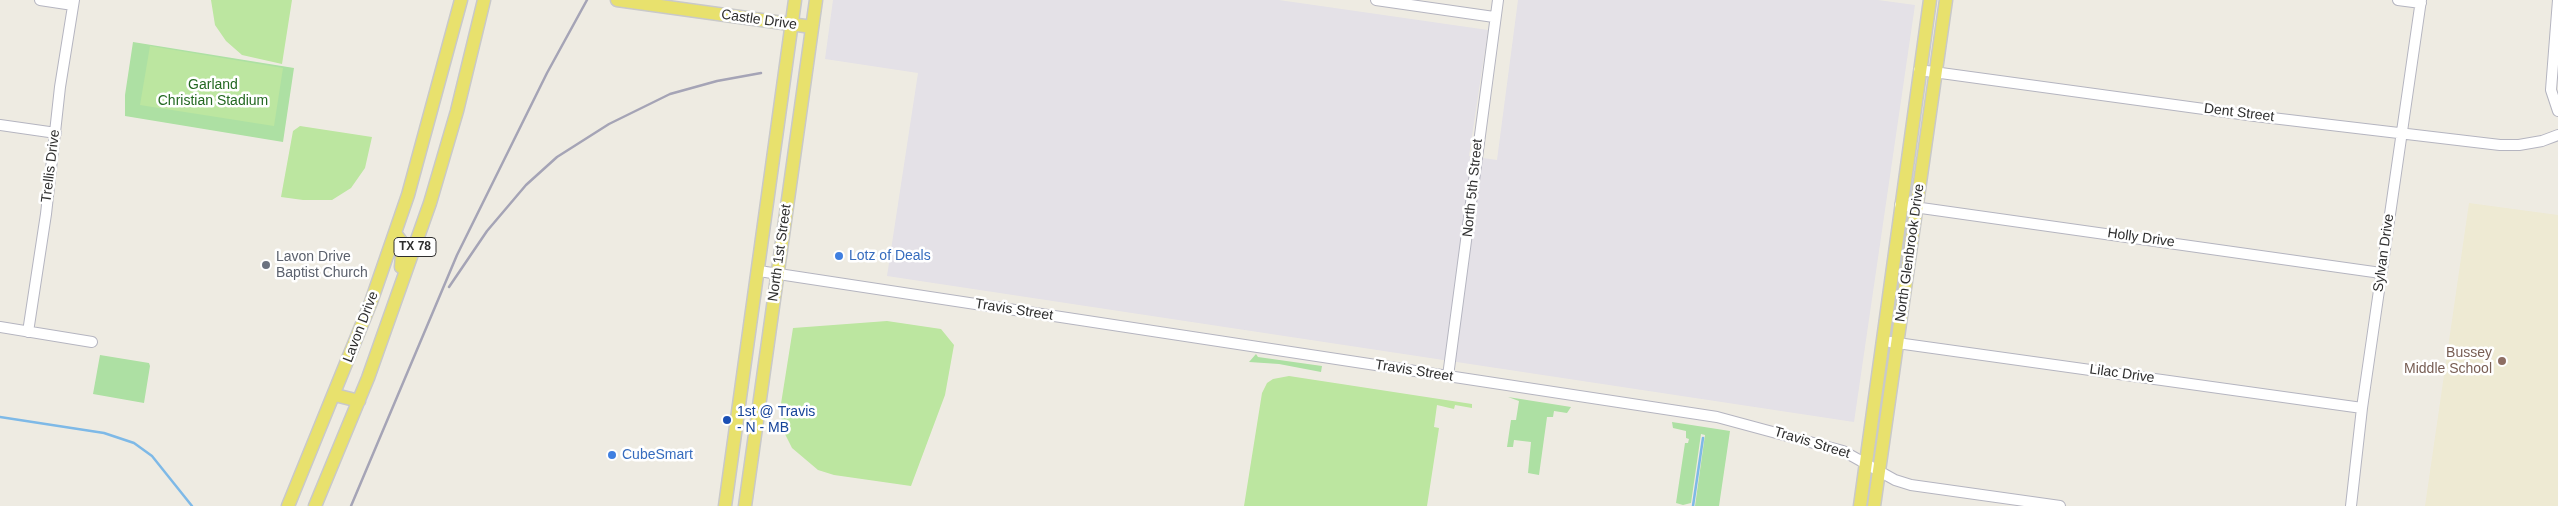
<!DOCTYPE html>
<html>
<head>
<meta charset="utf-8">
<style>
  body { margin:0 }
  canvas { display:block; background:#eeebe2 }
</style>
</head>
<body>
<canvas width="2558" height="506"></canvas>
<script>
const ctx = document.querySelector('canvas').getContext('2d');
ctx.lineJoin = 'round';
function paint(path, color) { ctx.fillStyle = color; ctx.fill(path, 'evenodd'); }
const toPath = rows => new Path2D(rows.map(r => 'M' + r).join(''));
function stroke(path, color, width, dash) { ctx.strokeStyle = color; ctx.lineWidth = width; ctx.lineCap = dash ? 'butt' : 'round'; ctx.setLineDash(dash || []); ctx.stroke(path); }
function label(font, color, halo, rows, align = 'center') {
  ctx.font = font + ' Arial,sans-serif'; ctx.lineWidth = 5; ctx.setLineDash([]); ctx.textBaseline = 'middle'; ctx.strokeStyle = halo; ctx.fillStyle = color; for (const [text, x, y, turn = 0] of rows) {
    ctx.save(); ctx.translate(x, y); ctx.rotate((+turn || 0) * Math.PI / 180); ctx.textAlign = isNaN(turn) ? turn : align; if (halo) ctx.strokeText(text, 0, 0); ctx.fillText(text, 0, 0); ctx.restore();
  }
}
const industrial = toPath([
  [833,0,1279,0,1488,30,1469,156,1497,160,1518,0,1878,0,1915,5,1854,422,887,276,918,73,825,59]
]);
const education = toPath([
  [2469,203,2558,215,2558,506,2425,506]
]);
const green = toPath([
  [133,42,294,68,283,142,125,116,125,95],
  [1256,354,1258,357,1322,366,1321,372,1279,364,1249,362],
  [100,355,149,363,150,366,144,403,93,394],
  [1508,397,1571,407,1567,413,1554,411,1553,417,1547,417,1539,475,1528,473,1531,442,1514,440,1513,447,1507,447,1511,420,1516,420,1519,401],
  [1672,422,1730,431,1719,506,1695,506,1705,435,1701,434,1691,503,1683,505,1676,503,1685,443,1688,443,1689,439,1686,438,1686,431,1673,428]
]);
const pitch = toPath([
  [211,0,292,0,282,64,242,55,226,41,215,25],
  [150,46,283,68,274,126,140,105],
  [300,126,372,137,365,168,351,188,332,200,303,200,281,197,293,131],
  [887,321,941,329,954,345,945,395,911,486,834,475,818,470,792,448,783,430,780,410,793,328],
  [1289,376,1472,404,1472,408,1455,405,1454,409,1437,405,1434,427,1439,428,1427,506,1244,506,1262,393,1267,383,1273,379]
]);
const stream = toPath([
  [0,417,104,433,134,443,152,456,192,506],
  [1693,506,1703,438]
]);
const minor = toPath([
  [40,0,73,5],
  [1376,0,1494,17],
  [2398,0,2421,3],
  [2558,0,2551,90,2558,111],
  [1919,70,2255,116,2500,145,2519,145,2542,141,2558,135],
  [0,125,56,133],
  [1900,205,2381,273],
  [759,271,1717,417,1843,451,1895,480,1911,485,2060,506],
  [0,327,92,342],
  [28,332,46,214,60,87,74,0],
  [1890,342,2362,408],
  [1448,376,1498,0],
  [2351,506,2362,408,2421,0]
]);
const major = toPath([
  [617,0,812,27],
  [395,233,403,244,401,267],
  [335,395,359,401],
  [288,506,371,302,408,195,461,0],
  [315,506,368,378,430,203,457,111,484,0],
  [725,506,795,0],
  [745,506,816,0],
  [1860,506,1930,0],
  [1874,506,1946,0]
]);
const rail = toPath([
  [449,287,487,231,526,185,557,157,609,124,670,94,717,81,761,73],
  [351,506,457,255,547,73,587,0]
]);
const markers = [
  [839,256,5,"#3f7fe0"],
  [266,265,5,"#6b7280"],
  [2502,361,5,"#8d6e63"],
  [727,420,5,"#1a4fb4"],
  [612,455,5,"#3f7fe0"]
];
const shields = [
  [415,247,42]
];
const shieldNames = [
  ["TX 78",415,247]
];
const streetNames = [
  ["Castle Drive",759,20,8],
  ["Dent Street",2239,113,7],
  ["Trellis Drive",51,166,-83],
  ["North 5th Street",1473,188,-84],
  ["Holly Drive",2141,238,8],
  ["North 1st Street",780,253,-82],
  ["North Glenbrook Drive",1910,253,-82],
  ["Sylvan Drive",2384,253,-82],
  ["Travis Street",1014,310,9],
  ["Lavon Drive",361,327,-69],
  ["Travis Street",1414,371,9],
  ["Lilac Drive",2122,374,8],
  ["Travis Street",1812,443,17]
];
const parkNames = [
  ["Garland",213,85],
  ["Christian Stadium",213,101]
];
const shopNames = [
  ["Lotz of Deals",849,256],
  ["CubeSmart",622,455]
];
const worshipNames = [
  ["Lavon Drive",276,257],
  ["Baptist Church",276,273]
];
const educationNames = [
  ["Bussey",2492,353],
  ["Middle School",2492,369]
];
const transitNames = [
  ["1st @ Travis",737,412],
  ["- N - MB",737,428]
];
paint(industrial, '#e4e1e7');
paint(education, '#eeead3');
paint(green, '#ade0a3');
paint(pitch, '#bce6a0');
stroke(stream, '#7eb9e7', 2.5);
stroke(minor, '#b5b5c0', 12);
stroke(major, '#c9c9c9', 15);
stroke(minor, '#fff', 10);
stroke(major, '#e8e16d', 12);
stroke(rail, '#a5a4b6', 2.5);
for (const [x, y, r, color] of markers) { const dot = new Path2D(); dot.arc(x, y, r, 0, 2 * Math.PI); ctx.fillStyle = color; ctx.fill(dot); stroke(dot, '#fff', 2); }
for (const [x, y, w] of shields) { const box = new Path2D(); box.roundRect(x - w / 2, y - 9.5, w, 19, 4); ctx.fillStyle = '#fff'; ctx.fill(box); stroke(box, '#2e2e2e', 1); }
label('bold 12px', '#2e2e2e', null, shieldNames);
label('14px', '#2e2e2e', '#fff', streetNames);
label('14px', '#236821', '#fff', parkNames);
label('14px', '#366cbe', '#fff', shopNames, 'left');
label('14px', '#5b616d', '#fff', worshipNames, 'left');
label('14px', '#785e54', '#fff', educationNames, 'right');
label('14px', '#164399', '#fff', transitNames, 'left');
</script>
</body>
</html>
